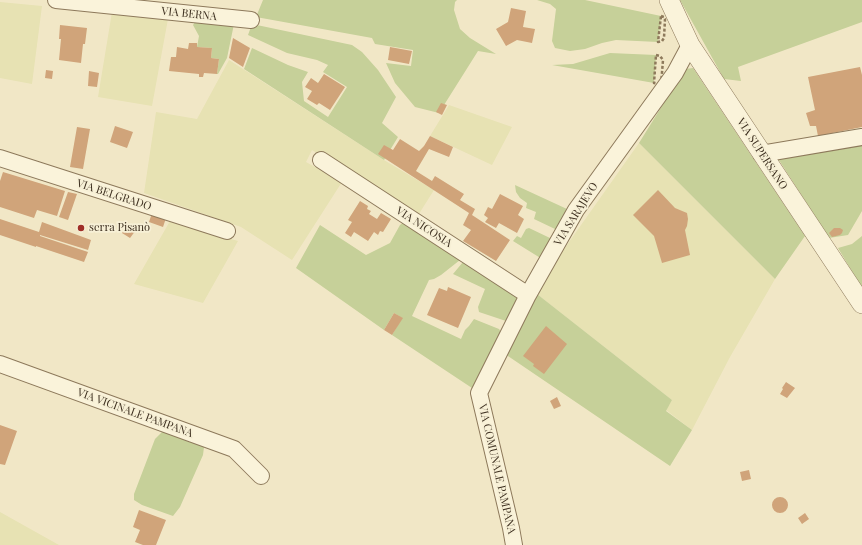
<!DOCTYPE html>
<html>
<head>
<meta charset="utf-8">
<style>
  body { margin:0 }
  canvas { display:block; background:#f1e7c6 }
</style>
</head>
<body>
<canvas width="862" height="545"></canvas>
<script>
const ctx = document.querySelector('canvas').getContext('2d');
ctx.lineJoin = 'round';
function paint(path, color) { ctx.fillStyle = color; ctx.fill(path, 'evenodd'); }
const toPath = rows => new Path2D(rows.map(r => 'M' + r).join(''));
function stroke(path, color, width, dash) { ctx.strokeStyle = color; ctx.lineWidth = width; ctx.lineCap = dash ? 'butt' : 'round'; ctx.setLineDash(dash || []); ctx.stroke(path); }
function label(font, color, halo, rows, align = 'center') {
  ctx.font = font + ' "Playfair Display",serif'; ctx.lineWidth = 3.5; ctx.setLineDash([]); ctx.textBaseline = 'middle'; ctx.strokeStyle = halo; ctx.fillStyle = color; for (const [text, x, y, turn = 0] of rows) {
    ctx.save(); ctx.translate(x, y); ctx.rotate((+turn || 0) * Math.PI / 180); ctx.textAlign = isNaN(turn) ? turn : align; if (halo) ctx.strokeText(text, 0, 0); ctx.fillText(text, 0, 0); ctx.restore();
  }
}
const farmland = toPath([
  [0,2,42,6,32,84,0,78],
  [112,12,168,19,152,106,98,97],
  [229,60,384,160,434,190,417,217,312,150,306,162,342,182,292,260,241,227,144,193,156,112,197,119],
  [449,105,512,127,492,165,430,136],
  [639,143,775,279,730,357,692,430,666,410,672,400,537,294,562,252],
  [170,221,238,241,203,303,134,284],
  [0,512,59,545,0,545]
]);
const green = toPath([
  [263,0,457,0,455,2,454,10,460,29,470,38,496,54,478,51,439,113,415,107,395,83,386,63,411,66,413,50,375,44,372,38,256,17],
  [537,0,585,0,661,16,658,42,616,40,602,43,585,49,570,51,555,48,552,41,556,9,550,4],
  [680,0,862,0,862,22,738,67,741,81,724,79],
  [195,22,234,24,227,58,218,74,217,74,219,59,211,58,212,48,197,47,199,36,193,25],
  [252,24,352,45,362,52,378,70,396,97,382,123,398,137,384,160,244,69,252,48,288,65,308,72,302,82,304,101,328,117,347,87,323,72,328,65,317,60,287,53,248,35],
  [610,53,656,55,654,83,552,65,573,64],
  [693,68,805,236,775,279,639,143,685,69],
  [862,142,862,211,848,235,829,238,777,157],
  [515,185,567,209,569,212,560,229,555,229,534,219,536,212,526,208,527,203,520,198,516,192],
  [405,221,460,260,441,275,434,279,429,280,412,316,461,339,465,330,469,326,474,319,499,329,501,332,472,388,392,335,402,318,394,313,384,330,296,268,320,225,366,255,390,243,400,225],
  [529,228,550,238,552,241,542,259,513,241,517,236,521,238,526,229],
  [862,236,862,288,838,248,852,244],
  [463,262,519,294,506,321,479,312,478,307,485,289,453,274],
  [537,294,672,400,666,411,692,430,670,466,505,354],
  [163,431,204,447,203,455,180,507,173,516,142,505,134,500,134,494,155,439]
]);
const building = toPath([
  [511,8,526,11,523,27,535,29,532,43,517,40,506,46,496,29,508,22],
  [60,25,87,28,85,44,83,44,81,63,59,60,61,39,59,39],
  [233,38,250,48,243,67,229,58],
  [189,43,197,43,197,47,212,48,211,58,219,59,217,74,204,73,203,77,199,77,199,74,169,71,171,57,176,57,177,47,188,49],
  [390,47,412,51,409,64,388,60],
  [860,67,862,75,862,127,818,136,816,126,810,126,806,113,815,110,808,77],
  [46,70,53,71,52,79,45,78],
  [89,71,99,73,97,87,88,86],
  [324,74,345,87,330,110,319,103,317,105,307,99,312,91,305,87,311,78,318,83],
  [441,103,447,105,442,115,436,112],
  [115,126,133,132,127,148,110,142],
  [77,127,90,129,83,169,70,167],
  [430,136,453,147,449,157,429,149,416,171,432,181,435,176,464,194,460,200,475,209,472,215,510,240,496,261,463,241,471,230,463,225,469,213,378,154,384,145,393,150,400,139,419,151,424,146],
  [3,172,65,191,57,216,37,210,34,218,0,207,0,181],
  [658,190,675,208,687,213,688,219,687,226,685,230,690,255,662,263,654,236,633,215],
  [68,192,77,194,68,220,59,217],
  [500,194,523,206,518,215,524,219,517,233,499,223,496,228,485,222,488,218,484,215,488,207,492,209],
  [360,201,368,206,367,209,371,211,369,214,377,219,381,213,391,219,383,232,380,231,378,235,374,232,368,241,354,232,351,237,345,233,352,222,348,220],
  [152,213,166,218,163,227,149,222],
  [0,219,39,232,42,222,91,240,88,250,40,235,40,236,88,252,84,262,36,246,36,247,0,235],
  [128,225,136,230,130,238,122,233],
  [834,228,840,228,843,230,842,233,840,235,832,237,829,233],
  [448,287,471,297,458,328,427,315,439,288,447,291],
  [394,313,403,318,392,335,384,330],
  [546,326,567,344,544,374,533,366,534,364,523,356],
  [786,382,795,388,787,398,780,394,783,389,782,388],
  [557,397,561,406,554,409,550,401],
  [0,425,17,431,5,465,0,464],
  [749,470,751,479,742,481,740,472],
  '772 505a8 8 0 1 1 16 0a8 8 0 1 1-16 0Z',
  [139,510,166,520,156,545,143,545,135,542,140,530,133,527],
  [805,513,809,519,802,524,798,518]
]);
const path = toPath([
  [661,16,664,17,665,19,664,38,662,41,658,42,661,16],
  [656,55,660,56,663,60,661,85,654,83,656,55]
]);
const minor = toPath([
  [56,0,251,20],
  [761,154,862,137],
  [0,158,227,231],
  [321,160,528,295],
  [0,364,234,449,261,476],
  [514,545,511,528,479,393,528,295,576,210,675,73,690,45]
]);
const tertiary = toPath([
  [669,0,690,45,862,304]
]);
const markers = [
  [81,228,4,"#9f2e27"]
];
const streetNames = [
  ["VIA BERNA",189,14,6],
  ["VIA SUPERSANO",762,154,57],
  ["VIA BELGRADO",114,195,18],
  ["VIA SARAJEVO",576,214,-58],
  ["VIA NICOSIA",424,227,33],
  ["VIA VICINALE PAMPANA",135,413,20],
  ["VIA COMUNALE PAMPANA",497,469,77]
];
const poiNames = [
  ["serra Pisanò",89,228]
];
paint(farmland, '#e7e2b3');
paint(green, '#c6d099');
paint(building, '#d0a47a');
stroke(minor, '#8d795b', 18);
stroke(tertiary, '#8d795b', 20);
stroke(path, '#8d795b', 2.5, [3, 2]);
stroke(minor, '#faf3da', 16);
stroke(tertiary, '#faf3da', 19);
for (const [x, y, r, color] of markers) { const dot = new Path2D(); dot.arc(x, y, r, 0, 2 * Math.PI); ctx.fillStyle = color; ctx.fill(dot); stroke(dot, '#f7f0d6', 1.5); }
label('11px', '#3d2f1f', '#f7f0d6', streetNames);
label('11px', '#3d2f1f', '#f7f0d6', poiNames, 'left');
</script>
</body>
</html>
